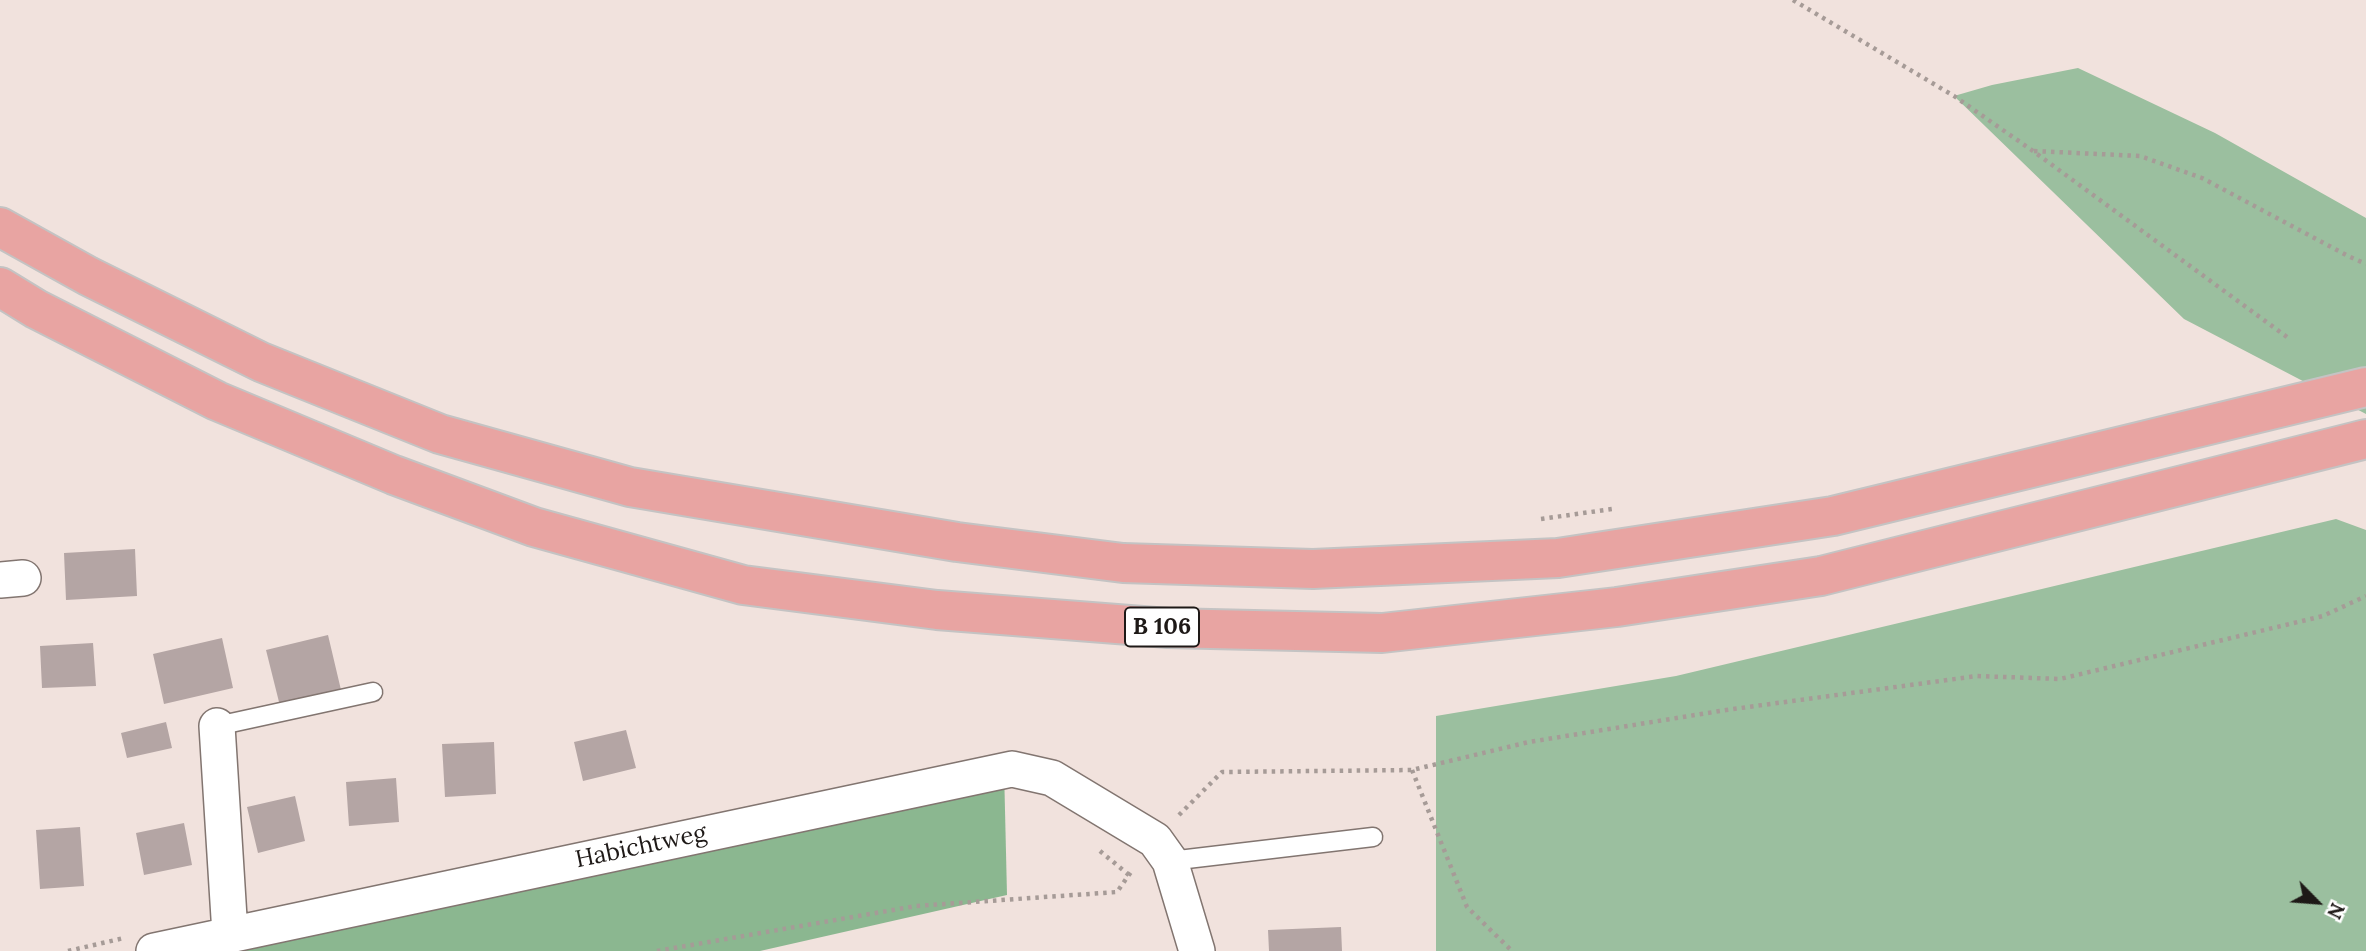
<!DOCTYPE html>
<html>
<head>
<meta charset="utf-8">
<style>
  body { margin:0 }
  #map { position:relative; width:2366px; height:951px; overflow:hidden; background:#f1e2dd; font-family:Lora,serif }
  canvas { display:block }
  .north { position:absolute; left:2282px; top:867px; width:70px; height:70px; -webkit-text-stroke:5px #fff; paint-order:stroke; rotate:115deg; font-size:19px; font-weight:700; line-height:28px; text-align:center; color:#1e1917 }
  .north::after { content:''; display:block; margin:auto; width:24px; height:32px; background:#1e1917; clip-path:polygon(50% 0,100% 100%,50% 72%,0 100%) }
</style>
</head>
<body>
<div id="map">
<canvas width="2366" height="951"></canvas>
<div class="north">N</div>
</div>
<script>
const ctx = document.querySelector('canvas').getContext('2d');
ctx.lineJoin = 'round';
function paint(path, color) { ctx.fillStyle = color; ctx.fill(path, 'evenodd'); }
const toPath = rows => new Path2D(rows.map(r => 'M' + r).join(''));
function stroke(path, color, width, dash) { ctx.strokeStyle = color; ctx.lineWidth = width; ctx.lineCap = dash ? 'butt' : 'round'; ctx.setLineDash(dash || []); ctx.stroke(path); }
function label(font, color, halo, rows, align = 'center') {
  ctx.font = font + ' Lora,serif'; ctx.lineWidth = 5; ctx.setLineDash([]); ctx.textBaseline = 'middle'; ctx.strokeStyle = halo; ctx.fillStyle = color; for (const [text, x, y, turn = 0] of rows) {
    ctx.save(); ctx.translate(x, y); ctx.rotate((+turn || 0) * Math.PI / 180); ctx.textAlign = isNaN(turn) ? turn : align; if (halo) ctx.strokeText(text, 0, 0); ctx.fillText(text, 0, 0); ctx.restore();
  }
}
const green = toPath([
  [2078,68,2215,133,2366,218,2366,414,2184,319,1954,96,1992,85],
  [2336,519,2366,530,2366,951,1436,951,1436,716,1676,676]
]);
const forest = toPath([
  [1004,768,1007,895,760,951,215,951]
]);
const building = toPath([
  [135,549,137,596,66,600,64,553],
  [328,635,341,690,280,706,266,650],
  [222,638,233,688,164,704,153,654],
  [93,643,96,686,42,688,40,646],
  [166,722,172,748,127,758,121,733],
  [626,730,636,768,583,781,574,742],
  [494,742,496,794,445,797,442,744],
  [396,778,399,822,349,826,346,782],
  [295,796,305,841,258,853,247,807],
  [184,823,192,865,144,875,136,833],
  [80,827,84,886,40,889,36,830],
  [1341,927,1342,951,1269,951,1268,930]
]);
const path = toPath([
  [1793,0,1954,96,2033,151,2287,337],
  [2034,151,2140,156,2202,178,2348,256,2366,264],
  [1541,519,1612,509],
  [1412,770,1467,907,1512,951],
  [1179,815,1222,772,1412,770,1529,742,1726,710,1977,676,2060,679,2323,616,2366,596],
  [1100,851,1129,875],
  [68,951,124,938],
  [657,951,916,906,1117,892,1133,869]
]);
const service = toPath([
  [217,726,373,692],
  [1170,861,1373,837]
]);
const minor = toPath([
  [0,580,23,578],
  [217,726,230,934],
  [154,951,1012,769,1052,778,1155,840,1170,861,1197,951]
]);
const trunk = toPath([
  [0,227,88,276,261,362,440,434,630,487,957,542,1123,563,1313,569,1558,558,1833,516,2366,387],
  [0,287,36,309,217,401,394,475,534,527,743,585,937,610,1168,628,1382,633,1617,607,1821,576,2366,439]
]);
const shields = [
  [1162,627,74]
];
const shieldNames = [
  ["B 106",1162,627]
];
const streetNames = [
  ["Habichtweg",641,847,-12]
];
paint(green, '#9bbf9f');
paint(forest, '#8bb790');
paint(building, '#b4a5a4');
stroke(service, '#827570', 21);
stroke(minor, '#827570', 38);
stroke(trunk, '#c4c3c3', 42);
stroke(path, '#a69b97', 4.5, [3.5, 5]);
stroke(service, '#fff', 18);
stroke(minor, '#fff', 35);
stroke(trunk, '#e8a4a2', 38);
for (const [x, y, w] of shields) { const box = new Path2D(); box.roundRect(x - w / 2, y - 19.5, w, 39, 5); ctx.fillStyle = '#fff'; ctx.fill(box); stroke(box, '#1e1917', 2); }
label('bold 23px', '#1e1917', null, shieldNames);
label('24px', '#1e1917', '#fff', streetNames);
</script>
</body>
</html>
